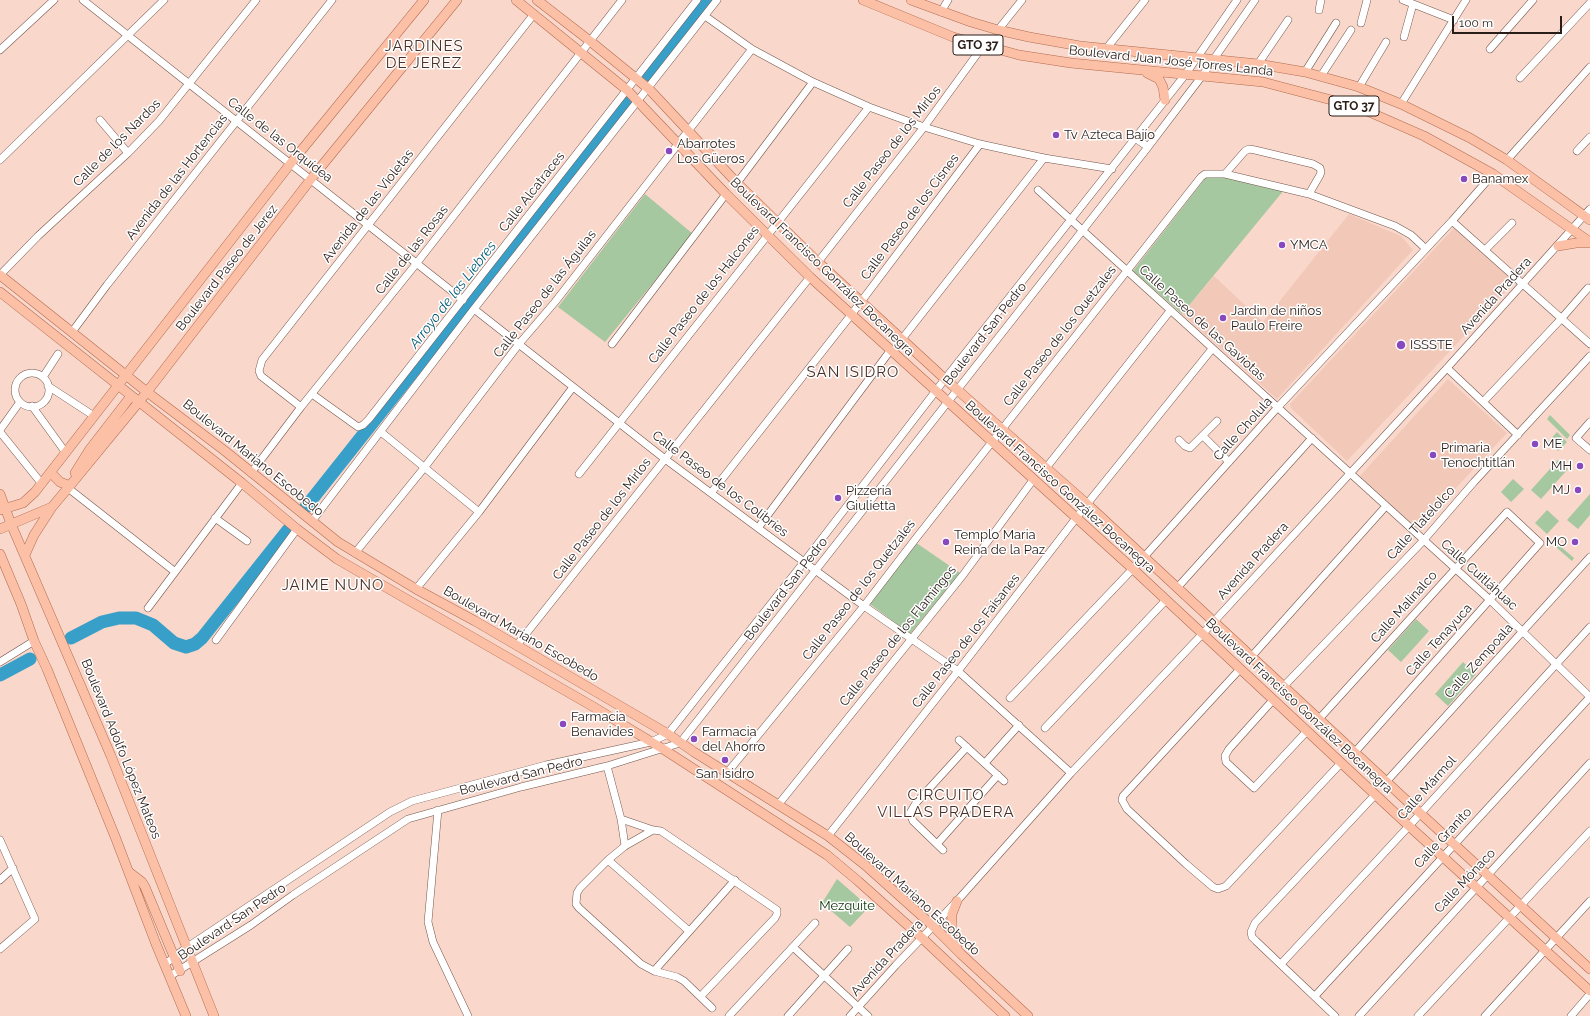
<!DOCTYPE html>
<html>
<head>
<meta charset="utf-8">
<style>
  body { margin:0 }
  #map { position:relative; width:1590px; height:1016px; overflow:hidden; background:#f9d7cb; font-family:Raleway,sans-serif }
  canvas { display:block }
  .scale { position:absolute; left:1452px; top:16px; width:110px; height:18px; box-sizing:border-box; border:2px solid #291d18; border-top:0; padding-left:5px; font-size:12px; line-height:14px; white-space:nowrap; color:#291d18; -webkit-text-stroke:3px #fff; paint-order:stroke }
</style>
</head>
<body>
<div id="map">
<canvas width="1590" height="1016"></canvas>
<div class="scale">100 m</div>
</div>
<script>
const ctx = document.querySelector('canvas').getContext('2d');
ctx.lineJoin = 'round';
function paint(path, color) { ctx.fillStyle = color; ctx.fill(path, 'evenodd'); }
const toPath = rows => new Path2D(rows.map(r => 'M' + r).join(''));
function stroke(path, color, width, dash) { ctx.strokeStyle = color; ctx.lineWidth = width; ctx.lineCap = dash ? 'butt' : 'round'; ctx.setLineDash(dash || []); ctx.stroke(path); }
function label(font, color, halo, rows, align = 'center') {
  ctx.font = font + ' Raleway,sans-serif'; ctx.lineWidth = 3; ctx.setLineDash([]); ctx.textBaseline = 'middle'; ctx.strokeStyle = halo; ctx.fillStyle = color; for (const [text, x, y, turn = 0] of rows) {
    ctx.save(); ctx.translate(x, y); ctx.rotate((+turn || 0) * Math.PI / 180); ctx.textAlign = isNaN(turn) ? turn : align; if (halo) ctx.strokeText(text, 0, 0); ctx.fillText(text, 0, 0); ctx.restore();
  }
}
const built = toPath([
  [1349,214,1401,236,1413,250,1277,399,1182,314,1214,276,1263,322],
  [1454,228,1513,281,1512,285,1347,461,1291,408,1290,404],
  [1448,379,1507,433,1417,530,1359,477]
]);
const green = toPath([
  [1207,176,1228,177,1284,190,1182,314,1133,271],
  [645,194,693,234,605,342,558,307],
  [1550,415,1570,435,1567,439,1547,419],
  [1557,432,1567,442,1558,451,1548,442],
  [1558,460,1568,469,1541,499,1531,490],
  [1513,479,1524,489,1511,502,1501,492],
  [1590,494,1590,515,1578,529,1567,520],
  [1547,510,1559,521,1547,534,1535,523],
  [1553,540,1574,558,1572,561,1550,542],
  [915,542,960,573,910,634,870,604],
  [1416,619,1429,631,1401,662,1388,650],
  [1463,662,1476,674,1448,706,1435,694],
  [837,879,869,907,850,927,822,903]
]);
const river = toPath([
  [647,77,708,0],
  [305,508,626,103],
  [71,638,102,622,119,618,136,618,153,625,174,643,186,647,195,644,202,638,288,530],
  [0,675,30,659]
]);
const minor = toPath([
  [83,0,463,300],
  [1403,0,1454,20],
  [1319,10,1321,0],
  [941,12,948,0],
  [705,16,752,49,813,82,869,107,924,127,980,144,1044,158,1112,169],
  [1361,23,1367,0],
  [998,30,1022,0],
  [1404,37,1413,4],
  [1106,49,1145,0],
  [1490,49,1533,0],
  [0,50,54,0],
  [1258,64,1288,20],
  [1305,72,1336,23],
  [1321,76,1351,30],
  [1520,78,1590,3],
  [1359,87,1386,42],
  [1401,104,1466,0],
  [100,120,128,153],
  [1135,138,1148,147],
  [1577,151,1590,137],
  [0,160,164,0],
  [1507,160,1590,67],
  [1225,174,1245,151,1249,149,1255,150,1313,164,1320,168,1321,172,1320,175,1309,194],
  [737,183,813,82],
  [1038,190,1490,600,1590,697],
  [1452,221,1590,344],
  [1485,250,1512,223],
  [818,262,924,127,983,46],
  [0,275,38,236,128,153,159,121,256,0],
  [474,309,665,459,758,528,864,606,958,671,1071,773],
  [72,332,107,285,332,0],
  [902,339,1044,158],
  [612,344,726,194],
  [1447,368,1518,435],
  '15 390a17 17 0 1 1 34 0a17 17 0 1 1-34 0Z',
  [43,377,58,354],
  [48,386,94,416],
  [312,394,358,427,363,425,369,419,697,0],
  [1484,401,1561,319,1588,288],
  [32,406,66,453],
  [301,407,261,376,259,371,262,360,534,14],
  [1590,422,1576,438,1590,450],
  [0,430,20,402],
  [0,432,42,484],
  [381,432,479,512],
  [1203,436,1229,462],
  [1179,440,1185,446,1190,448,1217,421],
  [1046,468,1170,311],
  [251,473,301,407,416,264,622,0],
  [579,474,869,107],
  [68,488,174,571],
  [711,493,851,315,980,144],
  [215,518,247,541],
  [312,521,474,309,717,0],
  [758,528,890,351],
  [355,553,424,468,519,344,555,302,752,49],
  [1177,588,1312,438],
  [416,589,479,512,573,387],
  [148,608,242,483],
  [216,640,297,529],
  [517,645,810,277],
  [1252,656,1386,506],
  [0,662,34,641],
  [1240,669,1123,796,1122,800,1127,809,1186,864,1213,887,1218,889,1226,886,1341,763],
  [1284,686,1423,541,1474,482,1590,356],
  [1010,698,1144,557,1278,407,1452,221,1493,174],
  [1273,700,1229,749,1225,756,1226,762,1254,788,1307,731],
  [1319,719,1507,512,1540,543,1355,752],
  [1045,728,1166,600],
  [959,740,1004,781],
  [985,763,1019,725],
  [607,766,621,819,625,846],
  [727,773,864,606,917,537,1201,177,1205,174,1225,174,1309,194,1395,226,1411,235,1426,249],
  [1386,782,1590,557],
  [778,805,963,575,1033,480],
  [438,810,428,922,433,942,468,1016],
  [621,819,653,830,661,831,777,910,777,914,775,918,701,996],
  [653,830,625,846,608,860,580,888,577,893,576,904,579,908,641,964,654,971,677,977,684,981,712,1008],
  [828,836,958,671,1087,504,1212,349],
  [0,840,35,919,0,949],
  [937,844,998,775],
  [943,850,913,821,910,813,916,803,967,747],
  [608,860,689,931],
  [0,880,13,868],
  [793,947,868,1016],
  [165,964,186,948,390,812,412,801,546,765,651,742,668,734,804,562,945,379,1185,75,1237,0],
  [1281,964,1409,826,1590,627],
  [654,971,735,880],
  [170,976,251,925,293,895,408,819,521,787,607,766,680,743,1148,147,1202,76,1255,0],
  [1315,996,1590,697],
  [729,1016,815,923],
  [788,1016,848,949],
  [850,1016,896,965,957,901,1071,773,1208,628,1447,368,1590,209],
  [1335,1016,1256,941,1252,937,1251,932,1255,923,1375,795],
  [1359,1016,1590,763],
  [1418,1016,1590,831],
  [1485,1016,1590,901],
  [1571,1016,1590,994]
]);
const major = toPath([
  [516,0,627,90,726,194,810,277,1133,569,1409,826,1590,991],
  [537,0,590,41,649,89,737,183,818,262,945,379,1087,504,1420,813,1590,969],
  [863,0,953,37,1019,55,1071,63,1263,82,1339,102,1367,111,1424,136,1493,174,1590,242],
  [911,0,971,22,998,30,1029,37,1080,46,1258,64,1305,72,1359,87,1401,104,1470,138,1507,160,1590,220],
  [1147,73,1159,79,1163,87,1165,100],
  [1558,246,1576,243,1590,243],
  [0,275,147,392,225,451,338,542,416,589,475,621,668,734,694,752,828,836,865,865,933,926,961,954,1028,1016],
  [0,292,242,483,297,529,337,559,592,706,663,749,827,855,858,881,922,938,1005,1016],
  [51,473,60,482,70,486],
  [75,473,90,449,131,396],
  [0,494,11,524,111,756,214,1016],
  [0,510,23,503,35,492,291,163,424,0],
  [0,529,52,507,68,488,147,392,311,179,457,0],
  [0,554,21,604,34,641,47,669,116,839,156,944,186,1016],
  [25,555,34,535,52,507],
  [129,872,142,882,145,887,180,971],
  [957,901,952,914,951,934,957,948]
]);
const markers = [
  [1056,135,4,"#8849be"],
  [669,151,4,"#8849be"],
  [1464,179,4,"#8849be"],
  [1282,245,4,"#8849be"],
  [1223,318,4,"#8849be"],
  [1401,345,5,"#8849be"],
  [1535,444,4,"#8849be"],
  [1433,455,4,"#8849be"],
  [1580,466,4,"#8849be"],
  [1578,490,4,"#8849be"],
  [838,498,4,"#8849be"],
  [946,542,4,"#8849be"],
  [1575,542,4,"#8849be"],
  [563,724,4,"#8849be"],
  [694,739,4,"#8849be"],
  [725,760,4,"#8849be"]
];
const shields = [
  [978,45,50],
  [1354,106,50]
];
const shieldNames = [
  ["GTO 37",978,45],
  ["GTO 37",1354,106]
];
const streetNames = [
  ["Boulevard Juan José Torres Landa",1171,61,6],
  ["Calle de las Orquídea",280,140,38],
  ["Calle de los Nardos",117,143,-45],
  ["Calle Paseo de los Mirlos",892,147,-52],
  ["Avenida de las Hortencias",177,177,-52],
  ["Calle Alcatraces",532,192,-52],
  ["Avenida de las Violetas",368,206,-52],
  ["Calle Paseo de los Cisnes",910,217,-53],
  ["Calle de las Rosas",412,250,-52],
  ["Boulevard Francisco González Bocanegra",822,267,44],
  ["Boulevard Paseo de Jerez",227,268,-52],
  ["Calle Paseo de las Águilas",545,294,-52],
  ["Calle Paseo de los Halcones",704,295,-52],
  ["Avenida Pradera",1496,296,-48],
  ["Calle Paseo de las Gaviotas",1202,323,42],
  ["Boulevard San Pedro",985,334,-52],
  ["Calle Paseo de los Quetzales",1060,336,-52],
  ["Calle Cholula",1243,429,-48],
  ["Boulevard Mariano Escobedo",253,458,39],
  ["Calle Paseo de los Colibríes",720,484,37],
  ["Boulevard Francisco González Bocanegra",1060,487,42],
  ["Calle Paseo de los Mirlos",602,519,-52],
  ["Calle Tlatelolco",1421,523,-48],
  ["Avenida Pradera",1253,561,-48],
  ["Calle Cuitláhuac",1479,575,42],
  ["Boulevard San Pedro",786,589,-52],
  ["Calle Paseo de los Quetzales",859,590,-52],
  ["Calle Malinalco",1404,607,-48],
  ["Boulevard Mariano Escobedo",521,634,30],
  ["Calle Paseo de los Flamingos",898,636,-51],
  ["Calle Tenayuca",1439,640,-48],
  ["Calle Paseo de los Faisanes",966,641,-52],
  ["Calle Zempoala",1479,661,-48],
  ["Boulevard Francisco González Bocanegra",1299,706,43],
  ["Boulevard Adolfo López Mateos",121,749,68],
  ["Boulevard San Pedro",521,776,-14],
  ["Calle Mármol",1427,788,-48],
  ["Calle Granito",1443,838,-47],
  ["Calle Mónaco",1465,881,-47],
  ["Boulevard Mariano Escobedo",912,894,42],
  ["Boulevard San Pedro",232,922,-34],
  ["Avenida Pradera",887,958,-47]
];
const poiNames = [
  ["Tv Azteca Bajío",1064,135],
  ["Abarrotes",677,144],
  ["Los Güeros",677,159],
  ["Banamex",1472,179],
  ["YMCA",1290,245],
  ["Jardin de niños",1231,311],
  ["Paulo Freire",1231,326],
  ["ISSSTE",1410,345],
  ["ME",1543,444],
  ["Primaria",1441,448],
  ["Tenochtitlán",1441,463],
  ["MH",1572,466,"right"],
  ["MJ",1570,490,"right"],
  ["Pizzeria",846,491],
  ["Giulietta",846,506],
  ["Templo Maria",954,535],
  ["Reina de la Paz",954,550],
  ["MO",1567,542,"right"],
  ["Farmacia",571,717],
  ["Benavides",571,732],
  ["Farmacia",702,732],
  ["del Ahorro",702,747],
  ["San Isidro",725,774,"center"]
];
const parkNames = [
  ["Mezquite",847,906]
];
const waterNames = [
  ["Arroyo de las Liebres",453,295,-52]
];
const quarterNames = [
  ["JARDINES",424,46],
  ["DE JEREZ",424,63],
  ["SAN ISIDRO",853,372],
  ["JAIME NUNO",333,585],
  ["CIRCUITO",946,795],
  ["VILLAS PRADERA",946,812]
];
paint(built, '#f2c9b9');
paint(green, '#a5c8a0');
stroke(river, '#38a0c8', 13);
stroke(minor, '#73564c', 8);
stroke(major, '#b16c4f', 10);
stroke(minor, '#fff', 7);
stroke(major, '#fcc0a7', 9);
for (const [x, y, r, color] of markers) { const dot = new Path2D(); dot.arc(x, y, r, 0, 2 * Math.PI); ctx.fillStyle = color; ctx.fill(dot); stroke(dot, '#fff', 1.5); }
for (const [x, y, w] of shields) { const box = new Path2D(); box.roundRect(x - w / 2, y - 10, w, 20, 3); ctx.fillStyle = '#fff'; ctx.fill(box); stroke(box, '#291d18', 1); }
label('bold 12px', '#291d18', null, shieldNames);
label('13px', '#291d18', '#fff', streetNames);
label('13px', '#291d18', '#fff', poiNames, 'left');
label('13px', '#0d3508', '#fff', parkNames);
label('italic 14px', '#045b76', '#fff', waterNames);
ctx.letterSpacing = '1px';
label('15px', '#4a3026', '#fff', quarterNames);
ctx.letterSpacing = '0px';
</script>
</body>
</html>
